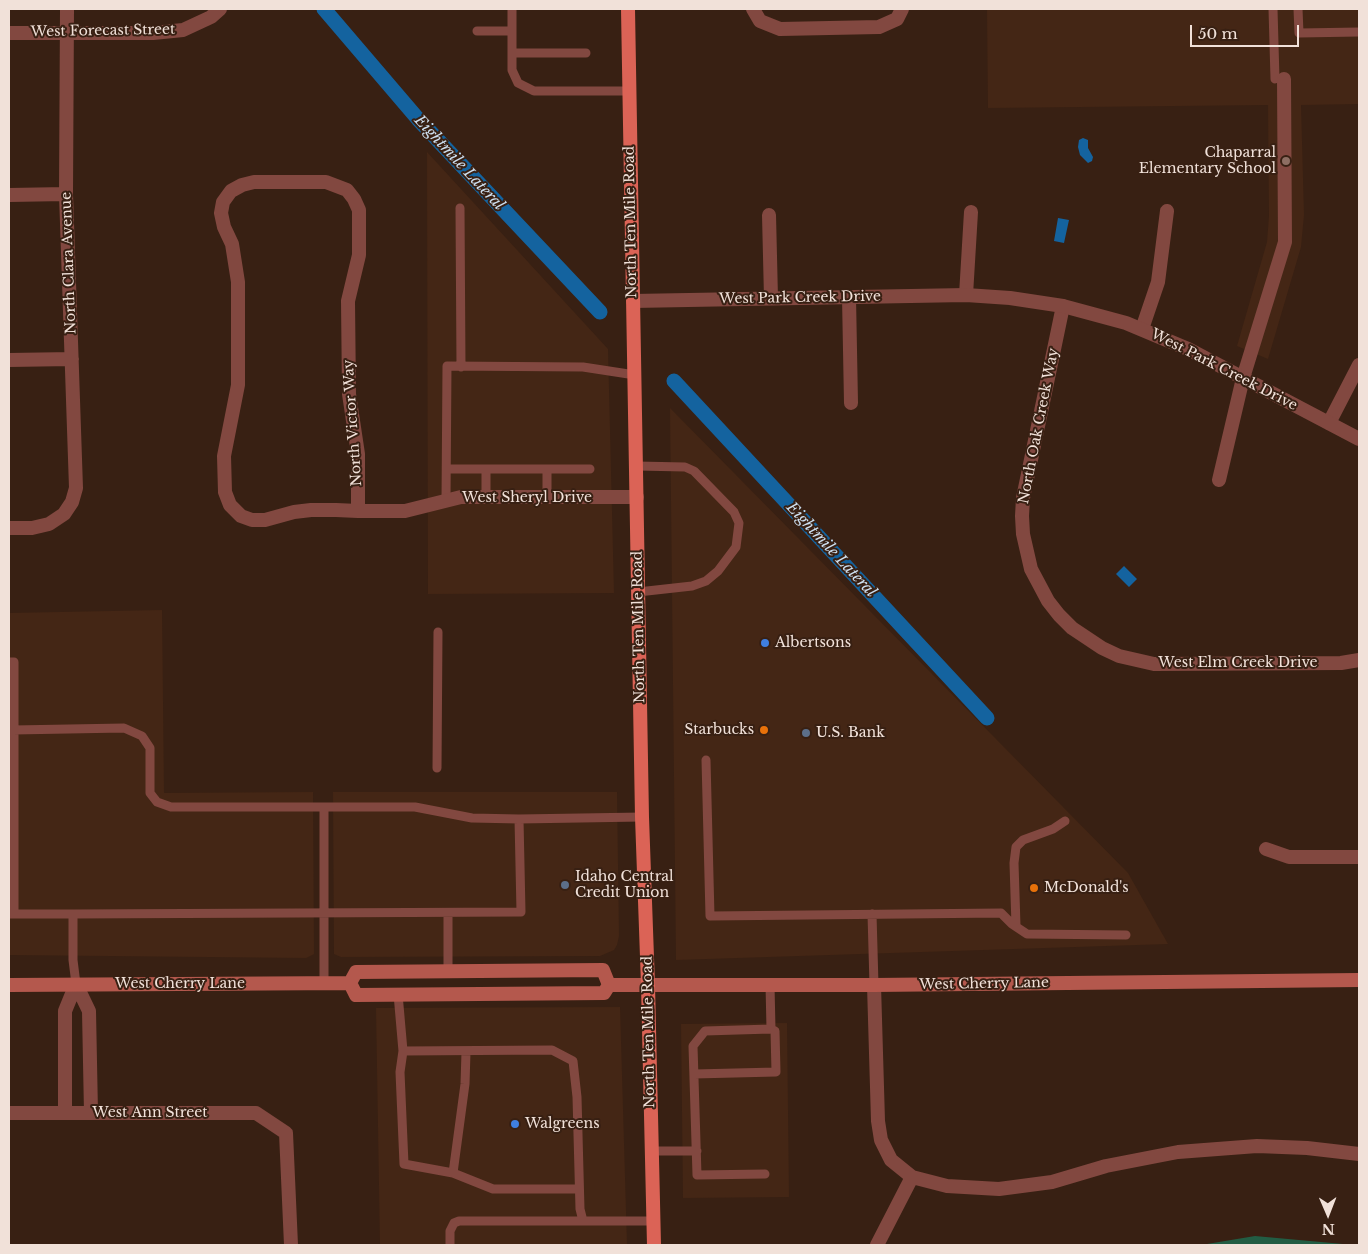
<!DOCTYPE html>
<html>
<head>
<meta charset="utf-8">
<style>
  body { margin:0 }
  #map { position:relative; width:1368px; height:1254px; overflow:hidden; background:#382013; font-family:"Libre Baskerville",serif }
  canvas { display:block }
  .frame { position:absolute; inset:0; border:10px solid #f1e1d9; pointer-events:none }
  .north { position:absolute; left:1303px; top:1189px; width:50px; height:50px; -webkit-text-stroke:4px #382013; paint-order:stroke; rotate:179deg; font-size:14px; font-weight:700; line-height:20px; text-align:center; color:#f1e1d9 }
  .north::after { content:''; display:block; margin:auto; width:18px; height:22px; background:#f1e1d9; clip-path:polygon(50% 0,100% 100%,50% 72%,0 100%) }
  .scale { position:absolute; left:1190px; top:25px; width:109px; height:22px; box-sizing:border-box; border:2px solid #f1e1d9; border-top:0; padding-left:6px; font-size:15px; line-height:18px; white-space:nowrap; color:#f1e1d9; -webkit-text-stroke:4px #382013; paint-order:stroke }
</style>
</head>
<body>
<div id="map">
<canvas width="1368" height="1254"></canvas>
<div class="frame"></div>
<div class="north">N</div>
<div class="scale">50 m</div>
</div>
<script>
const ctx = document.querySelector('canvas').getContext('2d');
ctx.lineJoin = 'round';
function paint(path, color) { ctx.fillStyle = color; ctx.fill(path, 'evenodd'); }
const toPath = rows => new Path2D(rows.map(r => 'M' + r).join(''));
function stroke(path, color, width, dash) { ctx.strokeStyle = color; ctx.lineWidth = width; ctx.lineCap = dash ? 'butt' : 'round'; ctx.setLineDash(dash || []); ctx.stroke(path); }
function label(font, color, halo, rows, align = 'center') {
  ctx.font = font + ' "Libre Baskerville",serif'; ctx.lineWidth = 4; ctx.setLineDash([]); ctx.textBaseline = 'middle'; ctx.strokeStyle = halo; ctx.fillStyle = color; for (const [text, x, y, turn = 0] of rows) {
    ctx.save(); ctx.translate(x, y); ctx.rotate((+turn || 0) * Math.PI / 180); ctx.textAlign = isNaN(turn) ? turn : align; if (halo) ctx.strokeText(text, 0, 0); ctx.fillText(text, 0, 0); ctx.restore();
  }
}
const built = toPath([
  [987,9,1359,9,1359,104,1301,105,1304,215,1301,247,1268,359,1237,346,1267,242,1269,216,1268,105,988,108],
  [427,152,608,349,614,593,428,594],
  [670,408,1128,873,1168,944,676,960],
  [162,610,164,793,313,792,314,954,306,958,9,955,9,613],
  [333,792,617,792,619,936,617,945,614,950,600,956,341,957,334,954],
  [620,1007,627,1245,380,1245,376,1008],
  [787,1023,789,1197,683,1198,681,1024]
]);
const green = toPath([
  [1255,1236,1354,1245,1201,1245]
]);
const water = toPath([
  [1083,138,1088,140,1088,148,1093,157,1092,161,1088,163,1080,155,1078,147,1079,140],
  [1058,218,1069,220,1064,243,1054,241],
  [1124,566,1137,579,1129,587,1116,574]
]);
const canal = toPath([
  [324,9,418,119,600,312],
  [674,381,987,718]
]);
const service = toPath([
  [512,9,512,70,518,83,534,91,629,91],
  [1273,9,1275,79],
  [1298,9,1299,33,1359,32],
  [477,31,512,31],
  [512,53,586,53],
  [460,208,461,367],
  [637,466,685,467,694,471,734,512,739,523,736,547,718,571,706,581,692,586,638,592],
  [447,469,590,469],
  [486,497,486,469],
  [547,497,547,469],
  [446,500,447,366,583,367,635,375],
  [9,662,14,662,14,914],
  [13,730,124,728,142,736,150,748,150,793,157,802,171,807,415,807,472,818,519,819],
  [706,760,710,916,1001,913,1012,924,1027,934,1126,935],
  [437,768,438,632],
  [9,914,73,914],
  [872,914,874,985],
  [1016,926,1014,863,1016,847,1023,840,1053,829,1065,821],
  [448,971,448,913],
  [324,983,324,807],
  [76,984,73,960,73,914,521,912,519,819,642,817],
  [398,994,403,1051,552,1050,573,1061,577,1097,580,1209,583,1221,653,1221],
  [403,1051,400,1072,404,1164,453,1173,493,1189,579,1189],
  [694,1074,776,1072,775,1031,771,1029,770,985],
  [652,1151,697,1151],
  [453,1173,465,1084,466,1052],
  [765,1174,697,1175,693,1046,705,1031,771,1029],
  [450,1245,450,1231,454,1223,459,1221,583,1221]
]);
const minor = toPath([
  [753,9,760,21,780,29,879,27,897,19,902,9],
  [9,33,153,33,183,30,211,17,220,9],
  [9,195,66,194],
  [769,215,771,298],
  [966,295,971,212],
  [849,297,851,403],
  [1063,306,1023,498,1022,516,1023,534,1031,569,1048,601,1059,615,1072,628,1102,648,1119,656,1154,664,1341,663,1359,660],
  [1142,329,1158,282,1167,211],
  [9,360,72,359],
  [1329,423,1359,365],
  [1219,480,1243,378,1285,242,1284,79],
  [358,511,358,454,349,394,348,301,359,255,359,210,354,199,347,190,326,182,254,182,242,185,231,191,223,202,221,213,224,227,232,244,238,282,238,385,224,456,225,492,230,505,241,516,252,520,265,520,294,512,311,510,336,510,358,511,405,511,461,497,637,497],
  [9,528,32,528,49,524,64,514,72,502,76,488,66,194,67,9],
  [1266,849,1289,857,1359,857],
  [874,985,878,1121,881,1140,891,1160,912,1177,947,1186,999,1189,1052,1182,1106,1166,1178,1152,1257,1146,1307,1148,1359,1154],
  [9,1113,256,1113,286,1133,291,1245],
  [65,1113,65,1011,76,984,89,1011,91,1113],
  [877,1245,912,1177]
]);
const tertiary = toPath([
  [633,301,966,295,1010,298,1063,306,1126,323,1188,349,1359,439]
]);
const secondary = toPath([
  [603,970,609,985,604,993,356,995,350,983,356,972,603,970],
  [9,985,350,983],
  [609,985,874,985,1359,980]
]);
const primary = toPath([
  [628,9,642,817,648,985,654,1245]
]);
const markers = [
  [1286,161,5,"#8d6e63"],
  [765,643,5,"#3f7fe0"],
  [764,730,5,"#e8710a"],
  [806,733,5,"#5c6f8a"],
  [565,885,5,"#5c6f8a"],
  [1034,888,5,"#e8710a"],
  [515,1124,5,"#3f7fe0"]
];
const streetNames = [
  ["West Forecast Street",103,31,-1],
  ["North Ten Mile Road",631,222,-91],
  ["North Clara Avenue",69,263,-92],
  ["West Park Creek Drive",800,298,-1],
  ["West Park Creek Drive",1224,370,27],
  ["North Victor Way",353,423,-94],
  ["North Oak Creek Way",1039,426,-79],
  ["West Sheryl Drive",527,498],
  ["North Ten Mile Road",639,627,-91],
  ["West Elm Creek Drive",1238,663],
  ["West Cherry Lane",180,984],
  ["West Cherry Lane",984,984,-1],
  ["North Ten Mile Road",649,1032,-91],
  ["West Ann Street",150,1113]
];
const poiNames = [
  ["Chaparral",1276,153,"right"],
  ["Elementary School",1276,169,"right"],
  ["Albertsons",775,643],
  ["Starbucks",754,730,"right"],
  ["U.S. Bank",816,733],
  ["Idaho Central",575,877],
  ["Credit Union",575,893],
  ["McDonald's",1044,888],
  ["Walgreens",525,1124]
];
const waterNames = [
  ["Eightmile Lateral",459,163,47],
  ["Eightmile Lateral",831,550,47]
];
paint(built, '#442615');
paint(green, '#225d44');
paint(water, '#14639f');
stroke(canal, '#14639f', 15);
stroke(service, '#824840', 9);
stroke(minor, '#824840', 14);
stroke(tertiary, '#824840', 14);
stroke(secondary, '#b4584d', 14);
stroke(primary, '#db6356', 14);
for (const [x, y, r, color] of markers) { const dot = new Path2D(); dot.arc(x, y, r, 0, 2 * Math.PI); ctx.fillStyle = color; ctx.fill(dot); stroke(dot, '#382013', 2); }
label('14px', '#f1e1d9', '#382013', streetNames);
label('14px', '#f1e1d9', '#382013', poiNames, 'left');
label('italic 15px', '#cee0f1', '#382013', waterNames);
</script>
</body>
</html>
